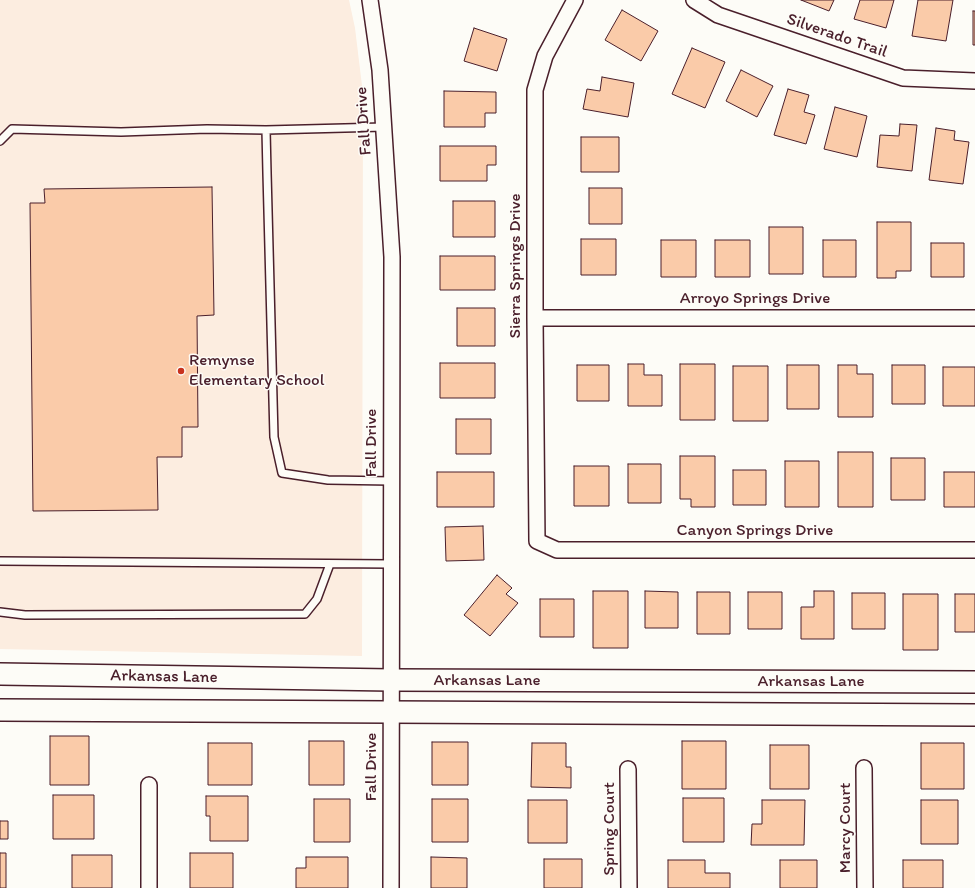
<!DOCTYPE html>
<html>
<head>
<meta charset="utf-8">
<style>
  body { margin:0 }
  canvas { display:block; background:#fdfcf7 }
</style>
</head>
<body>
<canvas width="975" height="888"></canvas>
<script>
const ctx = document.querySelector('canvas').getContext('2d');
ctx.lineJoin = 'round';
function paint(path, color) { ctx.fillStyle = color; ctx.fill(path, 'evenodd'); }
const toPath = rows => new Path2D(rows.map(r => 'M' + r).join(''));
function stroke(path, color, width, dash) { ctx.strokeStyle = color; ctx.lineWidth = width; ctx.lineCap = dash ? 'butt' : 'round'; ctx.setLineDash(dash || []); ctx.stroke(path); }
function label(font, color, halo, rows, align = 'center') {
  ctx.font = font + ' Itim,sans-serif'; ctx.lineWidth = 3; ctx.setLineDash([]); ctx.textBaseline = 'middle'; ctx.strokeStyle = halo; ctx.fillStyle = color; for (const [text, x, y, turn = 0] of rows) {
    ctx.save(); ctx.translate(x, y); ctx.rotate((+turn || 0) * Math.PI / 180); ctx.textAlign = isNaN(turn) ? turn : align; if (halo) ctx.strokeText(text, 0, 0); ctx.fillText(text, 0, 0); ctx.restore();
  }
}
const built = toPath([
  [0,0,349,0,355,28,363,94,362,656,0,649]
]);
const building = toPath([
  [801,0,834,0,829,11,801,0],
  [860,0,894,0,886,28,854,19,860,0],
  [918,0,953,0,946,41,912,36,918,0],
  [622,10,658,31,641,61,605,40,622,10],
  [973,11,975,11,975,45,973,45,973,11],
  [474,28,507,39,497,71,464,61,474,28],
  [692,48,725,62,705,108,672,94,692,48],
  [741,70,773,86,757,117,726,101,741,70],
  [602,77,634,83,628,117,583,109,587,89,600,91,602,77],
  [788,89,809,95,804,112,815,115,806,144,774,135,788,89],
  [444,91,496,92,496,113,485,113,485,127,444,127,444,91],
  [835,107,867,116,857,157,824,149,835,107],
  [900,124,917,125,912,171,877,167,880,135,899,136,900,124],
  [936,128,955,131,954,140,969,142,963,184,929,180,936,128],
  [581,137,619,137,619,172,581,172,581,137],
  [440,146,496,146,496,165,487,165,487,181,440,181,440,146],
  [212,187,214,315,197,316,198,427,182,427,182,457,157,457,158,510,33,511,30,203,45,203,44,189,212,187],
  [589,188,622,188,622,224,589,224,589,188],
  [453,201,495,201,495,237,453,237,453,201],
  [877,222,911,222,911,271,896,271,896,278,877,278,877,222],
  [769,227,803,227,803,274,769,274,769,227],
  [581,239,616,239,616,275,581,275,581,239],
  [661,240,696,240,696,277,661,277,661,240],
  [715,240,750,240,750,277,715,277,715,240],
  [823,240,856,240,856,277,823,277,823,240],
  [931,243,964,243,964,277,931,277,931,243],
  [440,256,495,256,495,290,440,290,440,256],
  [457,308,495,308,495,346,457,346,457,308],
  [440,363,495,363,495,398,440,398,440,363],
  [628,364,644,364,644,375,662,375,662,406,628,406,628,364],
  [680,364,715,364,715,420,680,420,680,364],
  [577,365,609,365,609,401,577,401,577,365],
  [787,365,819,365,819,409,787,409,787,365],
  [838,365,857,365,857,374,873,374,873,417,838,417,838,365],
  [892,365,925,365,925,404,892,404,892,365],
  [733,366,768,366,768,421,733,421,733,366],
  [943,367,975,367,975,406,943,406,943,367],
  [456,419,491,419,491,454,456,454,456,419],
  [838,452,873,452,873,507,838,507,838,452],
  [680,456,715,456,715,507,691,507,691,499,680,499,680,456],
  [891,458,925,458,925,500,891,500,891,458],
  [785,461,819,461,819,507,785,507,785,461],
  [628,464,661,464,661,503,628,503,628,464],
  [574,466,609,466,609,506,574,506,574,466],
  [733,470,766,470,766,505,733,505,733,470],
  [437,472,494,472,494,507,437,507,437,472],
  [944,472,975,472,975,507,944,507,944,472],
  [483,526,484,560,446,561,445,527,483,526],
  [497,575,512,588,506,594,518,603,490,636,464,615,497,575],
  [593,591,628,591,628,648,593,648,593,591],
  [645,591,678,592,678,628,645,628,645,591],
  [814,591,834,591,834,639,801,639,801,607,814,607,814,591],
  [697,592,730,592,730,634,697,634,697,592],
  [748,592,782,592,782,629,748,629,748,592],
  [852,593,885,593,885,629,852,629,852,593],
  [903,594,938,594,938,650,903,650,903,594],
  [955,594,975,594,975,632,955,632,955,594],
  [540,599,574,599,574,637,540,637,540,599],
  [50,736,89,736,89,785,50,785,50,736],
  [309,741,344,741,344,785,309,785,309,741],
  [682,741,726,741,726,789,682,789,682,741],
  [432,742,468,742,468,785,432,785,432,742],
  [208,743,252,743,252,785,208,785,208,743],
  [532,743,566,743,566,767,571,767,571,788,531,787,532,743],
  [921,743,964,743,964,789,921,789,921,743],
  [770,745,809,745,809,789,770,789,770,745],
  [53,795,94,795,94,839,53,839,53,795],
  [206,796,248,796,248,841,210,841,210,816,206,816,206,796],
  [683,798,724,798,724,842,683,842,683,798],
  [314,799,350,799,350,842,314,842,314,799],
  [432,799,468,799,468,842,432,842,432,799],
  [528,800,567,800,567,843,528,843,528,800],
  [762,800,805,800,804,845,751,845,752,824,762,824,762,800],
  [921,800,958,800,958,844,921,844,921,800],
  [0,821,8,821,8,839,0,839,0,821],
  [0,853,6,853,6,888,0,888,0,853],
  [190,853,233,853,233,888,190,888,190,853],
  [72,855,112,855,112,888,72,888,72,855],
  [306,857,348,857,348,888,296,888,296,868,306,868,306,857],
  [431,857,467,858,467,888,431,888,431,857],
  [544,859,582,859,582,888,544,888,544,859],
  [668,860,705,860,705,873,730,873,730,888,668,888,668,860],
  [780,860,817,860,817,888,780,888,780,860],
  [903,860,943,860,943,888,903,888,903,860]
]);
const lane = toPath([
  [384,127,266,130,267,173,274,437,282,473,328,480,391,481],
  [0,141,12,129,121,132,207,129,266,130],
  [0,561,391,564],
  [0,612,25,615,305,614,317,599,330,564]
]);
const street = toPath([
  [370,0,380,70,392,257,391,888],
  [575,0,545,56,535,90,535,318,537,541,557,550,975,550],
  [694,0,718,15,903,78,975,81],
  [535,318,975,318],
  [864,768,865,888],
  [628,769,629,888],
  [149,785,149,888]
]);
const secondary = toPath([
  [0,674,391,680,975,682],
  [0,710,975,715]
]);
const markers = [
  [181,371,4,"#c8321e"]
];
const streetNames = [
  ["Silverado Trail",837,36,19],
  ["Fall Drive",364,121,-94],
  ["Sierra Springs Drive",516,266,-90],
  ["Arroyo Springs Drive",755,299],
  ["Fall Drive",372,443,-90],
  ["Canyon Springs Drive",755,531],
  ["Arkansas Lane",164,677,1],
  ["Arkansas Lane",487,681],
  ["Arkansas Lane",811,682],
  ["Fall Drive",372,767,-90],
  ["Marcy Court",846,828,-90],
  ["Spring Court",610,829,-90]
];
const poiNames = [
  ["Remynse",189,361],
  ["Elementary School",189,381]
];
paint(built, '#fcede0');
paint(building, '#facba9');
stroke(building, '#4a1f2b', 1);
stroke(lane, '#4a1f2b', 10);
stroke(street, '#4a1f2b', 18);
stroke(secondary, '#4a1f2b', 24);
stroke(lane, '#fdfcf7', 7);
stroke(street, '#fdfcf7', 15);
stroke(secondary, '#fdfcf7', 21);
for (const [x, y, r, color] of markers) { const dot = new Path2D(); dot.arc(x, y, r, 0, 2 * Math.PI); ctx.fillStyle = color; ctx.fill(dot); stroke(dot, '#fdfcf7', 1.5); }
label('17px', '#4a1f2b', '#fdfcf7', streetNames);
label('17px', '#4a1f2b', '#fdfcf7', poiNames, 'left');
</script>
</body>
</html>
